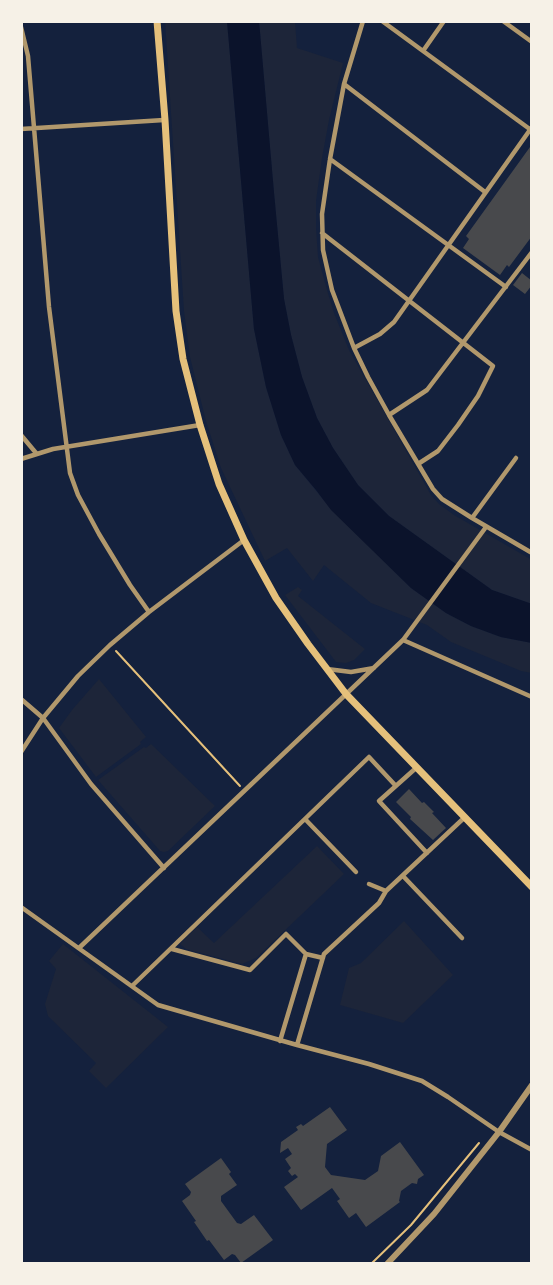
<!DOCTYPE html>
<html>
<head>
<meta charset="utf-8">
<style>
  body { margin:0 }
  #map { position:relative; width:553px; height:1285px; overflow:hidden; background:#14213d; font-family:"Space Grotesk",sans-serif }
  canvas { display:block }
  .frame { position:absolute; inset:0; border:23px solid #f6f1e7; pointer-events:none }
</style>
</head>
<body>
<div id="map">
<canvas width="553" height="1285"></canvas>
<div class="frame"></div>
</div>
<script>
const ctx = document.querySelector('canvas').getContext('2d');
ctx.lineJoin = 'round';
function paint(path, color) { ctx.fillStyle = color; ctx.fill(path, 'evenodd'); }
const toPath = rows => new Path2D(rows.map(r => 'M' + r).join(''));
function stroke(path, color, width, dash) { ctx.strokeStyle = color; ctx.lineWidth = width; ctx.lineCap = dash ? 'butt' : 'round'; ctx.setLineDash(dash || []); ctx.stroke(path); }
const green = toPath([
  [165,21,227,21,254,329,266,387,281,435,295,465,332,510,411,588,446,613,471,626,501,637,532,643,532,673,521,671,451,642,427,625,371,603,324,565,313,581,287,548,265,561,221,468,206,421,190,357,184,311],
  [259,21,295,21,297,48,343,63,329,120,322,158,316,201,316,228,318,257,327,290,334,313,349,350,431,495,439,504,454,515,532,560,532,604,492,590,389,516,358,485,333,448,317,418,302,377,291,335,284,299,274,193],
  [298,587,302,590,298,596,365,649,354,660,346,663,336,662,285,595],
  [99,679,146,737,140,742,141,744,96,777,59,728,72,710],
  [151,744,215,806,168,851,164,852,160,851,98,780,144,747,146,748],
  [317,846,344,874,256,958,242,964,186,949,180,944,197,927,214,943],
  [404,921,453,975,403,1023,340,1005,349,968,361,963],
  [63,944,168,1027,106,1088,89,1071,96,1063,48,1016,45,1004,56,969,49,961]
]);
const water = toPath([
  [227,21,259,21,274,193,284,299,291,335,302,377,317,418,333,448,358,485,389,516,492,590,532,604,532,643,501,637,471,626,446,613,411,588,331,510,316,490,295,465,281,435,266,387,254,329]
]);
const building = toPath([
  [530,147,532,148,532,236,509,267,507,265,500,275,463,248,469,239,466,236],
  [522,273,532,281,532,285,525,294,513,285],
  [409,789,422,803,424,802,434,812,432,813,446,828,433,840,410,819,411,817,396,802],
  [330,1107,347,1130,327,1144,325,1167,331,1175,365,1180,378,1171,381,1156,400,1142,424,1175,418,1179,417,1184,412,1183,401,1191,399,1201,400,1202,366,1227,356,1213,349,1218,337,1201,340,1199,332,1188,301,1210,284,1187,298,1177,295,1174,292,1176,288,1171,291,1168,285,1159,292,1154,288,1148,280,1153,281,1142,298,1130,296,1127,301,1124,303,1126],
  [221,1158,231,1172,229,1174,237,1185,221,1196,221,1201,237,1223,241,1224,254,1215,273,1240,241,1263,235,1255,232,1254,224,1260,209,1240,207,1241,194,1222,196,1221,182,1201,190,1195,191,1192,185,1184]
]);
const path = toPath([
  [116,651,240,786],
  [371,1264,411,1225,479,1143]
]);
const minor = toPath([
  [363,21,344,84,330,159,322,214,323,250,332,290,354,348,368,377,389,415,433,489,442,499,472,518,532,553],
  [382,21,531,130],
  [503,21,532,42],
  [21,27,28,56,49,307,70,473,78,495,99,534,130,585,149,612],
  [423,51,444,21],
  [344,84,485,192],
  [21,129,164,120],
  [330,159,506,287],
  [322,233,493,366,478,396,458,425,438,451,418,464],
  [354,348,380,334,394,322,532,127],
  [389,415,427,390,532,252],
  [21,435,36,453],
  [21,459,53,449,200,425],
  [472,518,516,458],
  [403,640,532,697],
  [327,669,351,672,374,668],
  [21,699,43,718,91,784,164,868],
  [21,752,43,718,78,676,110,645,149,612,244,540],
  [416,768,379,801,427,853],
  [305,819,356,872],
  [403,876,462,938],
  [369,884,386,891],
  [21,907,158,1005,297,1045,369,1064,422,1081,448,1097,499,1132,532,1150],
  [79,948,403,640,486,527],
  [172,949,250,970,286,934,306,954],
  [132,986,369,757,395,785],
  [280,1041,306,954,323,958],
  [297,1045,324,954,379,903,386,891,465,817]
]);
const tertiary = toPath([
  [387,1264,434,1214,499,1132,532,1085]
]);
const secondary = toPath([
  [157,21,165,120,176,311,183,359,200,425,219,484,244,540,276,598,308,644,346,694,532,887]
]);
paint(green, '#1d2539');
paint(water, '#0b132b');
paint(building, '#48494c');
stroke(path, '#e5c07b', 2);
stroke(minor, '#b1986c', 4.5);
stroke(tertiary, '#b1986c', 6);
stroke(secondary, '#e5c07b', 7);
</script>
</body>
</html>
